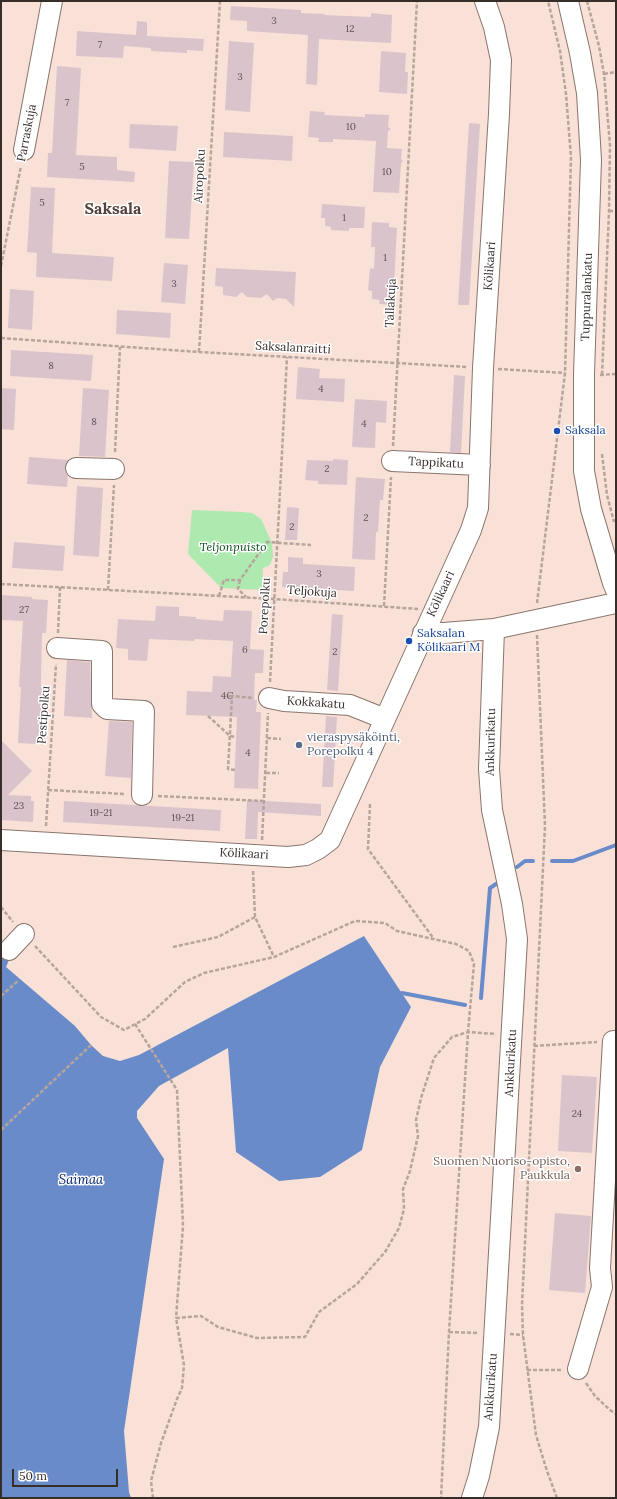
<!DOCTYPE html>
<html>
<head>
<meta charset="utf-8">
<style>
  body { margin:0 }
  #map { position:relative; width:617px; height:1499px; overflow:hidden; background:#f9e1d7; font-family:Lora,serif }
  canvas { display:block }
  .frame { position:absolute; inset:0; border:2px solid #372e2a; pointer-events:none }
  .scale { position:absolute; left:12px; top:1469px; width:106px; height:18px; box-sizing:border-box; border:2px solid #372e2a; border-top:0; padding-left:5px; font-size:12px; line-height:14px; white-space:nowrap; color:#372e2a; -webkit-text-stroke:3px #fff; paint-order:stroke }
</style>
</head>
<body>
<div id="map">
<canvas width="617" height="1499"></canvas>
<div class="frame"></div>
<div class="scale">50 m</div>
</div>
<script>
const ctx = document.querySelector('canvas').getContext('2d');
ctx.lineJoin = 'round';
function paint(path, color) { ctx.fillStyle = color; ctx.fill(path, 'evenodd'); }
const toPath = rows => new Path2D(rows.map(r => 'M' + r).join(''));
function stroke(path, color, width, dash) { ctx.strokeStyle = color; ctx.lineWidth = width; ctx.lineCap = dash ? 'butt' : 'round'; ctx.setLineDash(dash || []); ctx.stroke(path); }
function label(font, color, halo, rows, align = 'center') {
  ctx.font = font + ' Lora,serif'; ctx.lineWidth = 3; ctx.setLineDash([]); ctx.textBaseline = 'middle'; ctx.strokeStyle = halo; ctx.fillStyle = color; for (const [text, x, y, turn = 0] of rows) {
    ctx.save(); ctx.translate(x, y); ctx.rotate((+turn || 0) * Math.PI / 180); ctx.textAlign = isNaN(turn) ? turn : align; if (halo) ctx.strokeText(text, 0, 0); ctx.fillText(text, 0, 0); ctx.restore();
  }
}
const green = toPath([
  [192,510,242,512,252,513,261,519,272,543,273,557,270,565,263,568,262,590,221,588,188,554]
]);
const water = toPath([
  [364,936,411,1007,380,1067,362,1150,320,1177,279,1181,236,1152,228,1048,159,1086,137,1111,137,1118,164,1159,124,1431,129,1492,131,1498,1,1498,1,951,12,953,6,967,75,1026,91,1045,103,1056,120,1061,139,1055]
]);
const stream = toPath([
  [552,861,573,861,616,845],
  [517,867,525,861,533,861],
  [402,993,465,1005],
  [481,998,490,888,496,884]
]);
const building = toPath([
  [231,6,301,10,301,13,325,14,324,15,371,17,371,13,392,15,391,43,319,39,317,85,306,84,308,35,247,31,247,21,230,20],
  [137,21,147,22,147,36,204,39,203,51,187,50,187,53,151,51,151,48,124,46,123,58,76,56,77,31,136,35],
  [229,41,254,43,250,112,225,110],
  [381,51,406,53,405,72,408,72,407,94,379,92],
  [57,66,81,68,76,155,117,157,117,170,135,172,134,182,47,177,48,153,52,153],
  [310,111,325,112,324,115,365,117,365,114,389,115,388,127,391,129,388,131,387,148,402,149,401,159,403,161,401,163,399,193,373,192,376,141,333,139,333,142,318,142,319,138,308,137],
  [469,123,480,124,469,305,458,305],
  [130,124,178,126,176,151,129,148],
  [224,132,293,136,292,161,223,157],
  [169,161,194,162,189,239,165,238],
  [31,187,55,188,52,253,114,257,112,281,36,277,37,253,27,252],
  [322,204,365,207,364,228,349,228,349,231,331,230,331,227,325,226,325,218,321,218],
  [372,222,389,223,389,227,397,228,393,305,379,304,380,300,372,299,372,291,368,290,370,268,374,269,375,247,371,247],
  [164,263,188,265,185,304,161,302],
  [216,268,296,272,294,307,286,299,277,298,273,301,267,294,261,298,247,297,242,292,236,297,223,295,223,287,215,286],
  [10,289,34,291,32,330,8,328],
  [117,310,171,313,170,338,116,334],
  [11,350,93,355,91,381,10,376],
  [298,367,320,369,319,378,345,379,344,402,296,399],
  [454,375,465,376,461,453,450,452],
  [1,388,16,389,14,430,1,429],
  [83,388,109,390,105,457,79,456],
  [355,399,387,401,386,423,376,422,375,448,352,447],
  [29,457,68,460,65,468,68,476,67,487,27,484],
  [333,459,348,460,347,485,318,484,318,481,305,480,307,460,333,461],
  [356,477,385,479,383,500,380,500,378,532,376,532,375,560,352,559],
  [77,486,103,488,99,557,73,555],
  [287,507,299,508,297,540,285,540],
  [14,542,65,546,63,571,12,568],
  [288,557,303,558,303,564,355,567,354,591,282,587,283,572,288,572],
  [1,595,32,597,32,599,48,600,46,633,42,633,41,678,41,687,43,692,42,703,41,721,40,723,40,733,39,733,38,744,18,743,21,687,19,687,23,621,1,620],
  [156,606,179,607,179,616,196,617,196,619,223,621,224,610,252,611,250,649,264,650,263,673,255,673,254,700,257,700,256,712,261,712,258,789,234,788,237,717,186,715,187,691,212,692,213,676,231,677,233,641,195,639,194,641,149,639,147,661,128,660,128,649,116,648,118,619,155,621],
  [332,614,343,615,338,691,327,690],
  [67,660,90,662,92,718,64,716],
  [326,716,337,717,333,787,322,787],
  [109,721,132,722,131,778,105,776],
  [1,740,32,771,8,795,31,796,31,801,34,801,33,822,1,820],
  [247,800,321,804,321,816,258,812,257,839,245,839],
  [64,801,221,810,220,831,63,822],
  [562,1075,597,1077,592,1153,558,1151],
  [555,1213,591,1216,585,1293,549,1290]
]);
const path = toPath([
  [587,1,599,46,604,74,610,145,609,211,602,375],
  [604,74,616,72],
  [609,211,616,211],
  [1,266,21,166],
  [1,338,199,352,468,367],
  [199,352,220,1],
  [498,369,565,373],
  [600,375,616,374],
  [393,446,417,1],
  [115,452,120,347],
  [602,454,607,495,614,522],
  [240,580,238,589,246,597],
  [1,584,274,599,418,609],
  [108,590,114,485],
  [219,596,224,580,240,580,267,542,311,545],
  [537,603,565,373,571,157,566,94,560,51,548,1],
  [384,606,391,477],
  [58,633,60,587],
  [537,635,545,826,522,1305,523,1335,536,1435,547,1471,557,1498],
  [270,682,287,357],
  [227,696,232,696],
  [208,716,230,736,236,737],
  [267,738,281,739],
  [235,770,228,769,232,696,254,698],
  [266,773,279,773],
  [48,790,125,794],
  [158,796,264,801],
  [370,804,368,849,434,939],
  [46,826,56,664],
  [262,840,268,713],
  [253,871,255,917,274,957],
  [1,907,13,922],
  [35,946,101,1017,124,1030,145,1019,185,982,204,973,274,957,355,921,385,923,397,931,456,944,469,951,474,964,468,1032,449,1332,441,1498],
  [173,947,218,937,255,917],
  [1,996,19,980],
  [135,1024,177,1090,183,1226,176,1318],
  [534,1046,597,1042],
  [1,1130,91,1045],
  [449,1332,479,1333],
  [510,1334,523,1335],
  [527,1370,562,1370],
  [586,1383,595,1396,610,1410,616,1414],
  [153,1498,151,1481,161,1443,177,1399,182,1388,184,1365,176,1318,201,1316,218,1327,257,1338,305,1337,319,1312,357,1284,385,1252,399,1228,404,1209,403,1189,410,1171,418,1136,416,1120,421,1098,434,1058,452,1037,468,1032,496,1034]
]);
const minor = toPath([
  [568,1,580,53,587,93,591,160,584,374,584,471,591,509,613,583,616,590],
  [24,150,52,1],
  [392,461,480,465],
  [76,468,114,469],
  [423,633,444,633,494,629,616,603],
  [57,648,102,651,102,704,107,709,144,711,142,795],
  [269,698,284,701,350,705,385,719],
  [1,840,288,857,306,855,318,849,330,840,471,530,478,508,483,368,499,114,501,60,494,27,485,1],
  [9,950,24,934],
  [578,1369,602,1287,600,1268,613,1041,616,1041],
  [472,1498,479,1476,489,1427,517,939,512,904,492,810,489,769,494,629]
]);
const markers = [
  [557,431,4,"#1a4fb4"],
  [409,641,4,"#1a4fb4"],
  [299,745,4,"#5c6f8a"],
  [578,1169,4,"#8d6e63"]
];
const numberNames = [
  ["3",274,21],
  ["12",350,29],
  ["7",100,45],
  ["3",240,77],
  ["7",67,103],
  ["10",351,127],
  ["5",82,167],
  ["10",387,172],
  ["5",42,203],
  ["1",344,218],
  ["1",385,258],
  ["3",174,284],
  ["8",51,366],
  ["4",321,389],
  ["8",94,422],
  ["4",364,424],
  ["2",327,469],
  ["2",366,518],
  ["2",292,527],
  ["3",319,574],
  ["27",24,610],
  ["6",245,650],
  ["2",335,652],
  ["4C",227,696],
  ["4",248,753],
  ["23",19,806],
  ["19-21",101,813],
  ["19-21",183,818],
  ["24",577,1114]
];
const streetNames = [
  ["Parraskuja",27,133,-79],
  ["Airopolku",200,176,-87],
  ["Kölikaari",490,266,-86],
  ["Tuppuralankatu",587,297,-88],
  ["Tallakuja",391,303,-87],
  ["Saksalanraitti",293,348,3],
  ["Tappikatu",436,463,3],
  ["Teljokuja",312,592,4],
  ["Kölikaari",441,594,-65],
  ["Porepolku",265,606,-87],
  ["Kokkakatu",316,703,4],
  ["Pestipolku",44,715,-86],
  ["Ankkurikatu",491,742,-89],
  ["Kölikaari",244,854,3],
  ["Ankkurikatu",511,1063,-87],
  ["Ankkurikatu",491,1387,-86]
];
const transitNames = [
  ["Saksala",565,431],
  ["Saksalan",417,634],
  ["Kölikaari M",417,648]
];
const parkNames = [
  ["Teljonpuisto",233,548]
];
const serviceNames = [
  ["vieraspysäköinti,",307,738],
  ["Porepolku 4",307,752]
];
const educationNames = [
  ["Suomen Nuoriso-opisto,",570,1162],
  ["Paukkula",570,1176]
];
const waterNames = [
  ["Saimaa",81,1180]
];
const districtNames = [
  ["Saksala",113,209]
];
paint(green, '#aee9b0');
paint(water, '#698bca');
stroke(stream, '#698bca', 4);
paint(building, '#dbc3cc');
stroke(minor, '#8a756c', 22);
stroke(path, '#b7a49c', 2.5, [4, 2]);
stroke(minor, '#fff', 20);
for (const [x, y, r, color] of markers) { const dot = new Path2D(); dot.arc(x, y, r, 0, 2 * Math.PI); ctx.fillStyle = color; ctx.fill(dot); stroke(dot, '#fff', 1.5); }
label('10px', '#605352', null, numberNames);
label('12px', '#372e2a', '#fff', streetNames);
label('12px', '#164399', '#fff', transitNames, 'left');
label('italic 12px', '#0c4f19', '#fff', parkNames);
label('12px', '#4e5e75', '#fff', serviceNames, 'left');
label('12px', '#785e54', '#fff', educationNames, 'right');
label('italic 13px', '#01236d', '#fff', waterNames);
label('bold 16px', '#55423a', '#fff', districtNames);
</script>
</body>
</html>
